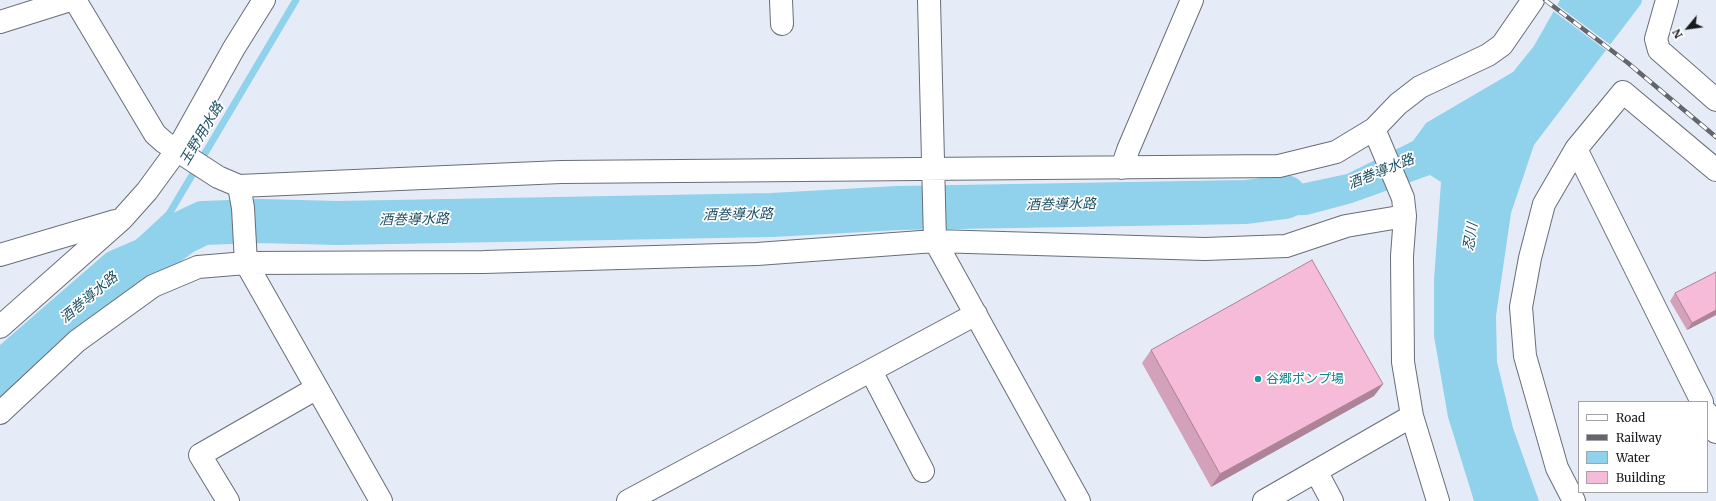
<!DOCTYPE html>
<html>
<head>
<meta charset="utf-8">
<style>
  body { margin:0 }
  #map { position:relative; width:1716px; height:501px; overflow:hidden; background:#e6ecf7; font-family:Merriweather,serif }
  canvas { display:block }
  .legend { position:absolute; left:1578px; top:401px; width:130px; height:92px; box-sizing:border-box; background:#fff; border:1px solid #a3a3a5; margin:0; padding:5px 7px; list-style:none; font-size:12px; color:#181a1e }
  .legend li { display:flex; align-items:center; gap:8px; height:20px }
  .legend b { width:20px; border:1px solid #a3a3a5 }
  .north { position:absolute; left:1668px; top:8px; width:40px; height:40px; -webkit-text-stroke:3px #fff; paint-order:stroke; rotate:241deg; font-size:11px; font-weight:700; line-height:16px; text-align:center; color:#181a1e }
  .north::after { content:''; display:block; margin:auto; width:14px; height:18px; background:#181a1e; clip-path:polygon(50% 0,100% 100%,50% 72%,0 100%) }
</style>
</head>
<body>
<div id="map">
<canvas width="1716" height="501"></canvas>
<ul class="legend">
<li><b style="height:5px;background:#fff"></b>Road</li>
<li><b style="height:5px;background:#63666d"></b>Railway</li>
<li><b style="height:11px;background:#90d1ec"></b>Water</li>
<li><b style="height:11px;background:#f5bbd8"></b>Building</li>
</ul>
<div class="north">N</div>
</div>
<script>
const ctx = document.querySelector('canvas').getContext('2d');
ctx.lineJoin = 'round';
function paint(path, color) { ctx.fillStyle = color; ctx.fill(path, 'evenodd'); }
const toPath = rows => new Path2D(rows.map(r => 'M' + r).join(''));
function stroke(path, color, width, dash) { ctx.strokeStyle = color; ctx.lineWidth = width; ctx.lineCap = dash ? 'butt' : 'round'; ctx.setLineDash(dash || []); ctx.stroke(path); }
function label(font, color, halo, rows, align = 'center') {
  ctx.font = font + ' Merriweather,"Noto Sans JP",serif'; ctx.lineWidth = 3.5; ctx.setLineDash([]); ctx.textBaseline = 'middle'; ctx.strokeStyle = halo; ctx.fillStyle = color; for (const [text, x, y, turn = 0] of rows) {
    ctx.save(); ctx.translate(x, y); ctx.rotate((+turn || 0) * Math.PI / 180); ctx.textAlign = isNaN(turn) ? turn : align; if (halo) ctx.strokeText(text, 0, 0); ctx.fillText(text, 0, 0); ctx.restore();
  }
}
const water = toPath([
  [1560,0,1642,0,1641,4,1534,145,1511,213,1496,316,1497,362,1513,428,1539,501,1474,501,1448,417,1434,336,1434,280,1441,182,1430,175,1352,203,1307,215,1255,216,1254,209,1251,207,1225,203,1250,197,1254,194,1255,189,1300,184,1347,174,1413,141,1426,123,1513,72,1534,46]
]);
const pier = toPath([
  [1556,4,1612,46,1607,51,1552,10]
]);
const stream = toPath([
  [119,271,128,252,169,214,296,0]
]);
const river = toPath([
  [0,374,119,271,147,259,182,233,203,223,260,221,338,223,772,215,898,208,1246,202,1285,197]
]);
const minor = toPath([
  [75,0,155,134,164,142,218,177,239,186,561,172,1279,166,1336,152,1374,129,1398,104,1420,87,1488,55,1502,45,1533,0],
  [781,0,782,24],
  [929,0,935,241,1079,501],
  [1667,0,1656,39,1659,50,1716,100],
  [0,22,70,0],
  [1374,129,1403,198,1405,216,1402,256,1403,362,1412,416,1438,501],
  [1576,149,1702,402],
  [1122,168,1128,150,1192,0],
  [239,186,243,208,246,263,381,501],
  [0,255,115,221],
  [0,327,122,219,147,191,177,150,234,48,264,0],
  [871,371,923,471],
  [0,413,77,341,153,286,198,267,246,263,484,262,757,254,935,241,1205,249,1286,246,1346,226,1405,216],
  [1707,413,1716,432],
  [1316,471,1332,501],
  [228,501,200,455,317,388],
  [628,501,976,314],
  [1264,501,1412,416],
  [1574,501,1557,468,1525,356,1521,307,1530,258,1544,204,1576,149,1623,92,1716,170]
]);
const rail = toPath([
  [1545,0,1628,63,1716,137]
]);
const wall = toPath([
  [1675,293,1716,315,1687,330,1670,301],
  [1151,350,1383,384,1374,396,1211,487,1142,363]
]);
const shadedWall = toPath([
  [1716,310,1716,315,1687,330,1692,323],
  [1383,384,1374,396,1211,487,1220,474]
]);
const building = toPath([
  [1312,260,1383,384,1220,474,1151,350,1312,260],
  [1716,272,1716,310,1692,323,1675,293,1716,272]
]);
const markers = [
  [1258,379,4,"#0f9aa8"]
];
const cultureNames = [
  ["谷郷ポンプ場",1266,379]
];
const waterNames = [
  ["玉野用水路",202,134,-59],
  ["酒巻導水路",1381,172,-22],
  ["酒巻導水路",1061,205,-1],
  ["酒巻導水路",738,215,-1],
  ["酒巻導水路",414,220,-1],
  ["忍川",1471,237,-81],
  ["酒巻導水路",89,298,-40]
];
paint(water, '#90d1ec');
paint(pier, '#e6ecf7');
stroke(stream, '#90d1ec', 7);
stroke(river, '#90d1ec', 44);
stroke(minor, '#686e77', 24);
stroke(minor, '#fff', 22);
stroke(rail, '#63666d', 4.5);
stroke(rail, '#fff', 3, [9]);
paint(wall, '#d3a1ba');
paint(shadedWall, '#ac8397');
paint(building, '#f5bbd8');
stroke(building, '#ac8397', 1);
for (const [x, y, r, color] of markers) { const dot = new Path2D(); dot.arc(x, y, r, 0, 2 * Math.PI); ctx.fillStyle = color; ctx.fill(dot); stroke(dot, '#fff', 1.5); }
label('13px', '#0d838f', '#fff', cultureNames, 'left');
label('italic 14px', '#1d5165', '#fff', waterNames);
</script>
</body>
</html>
